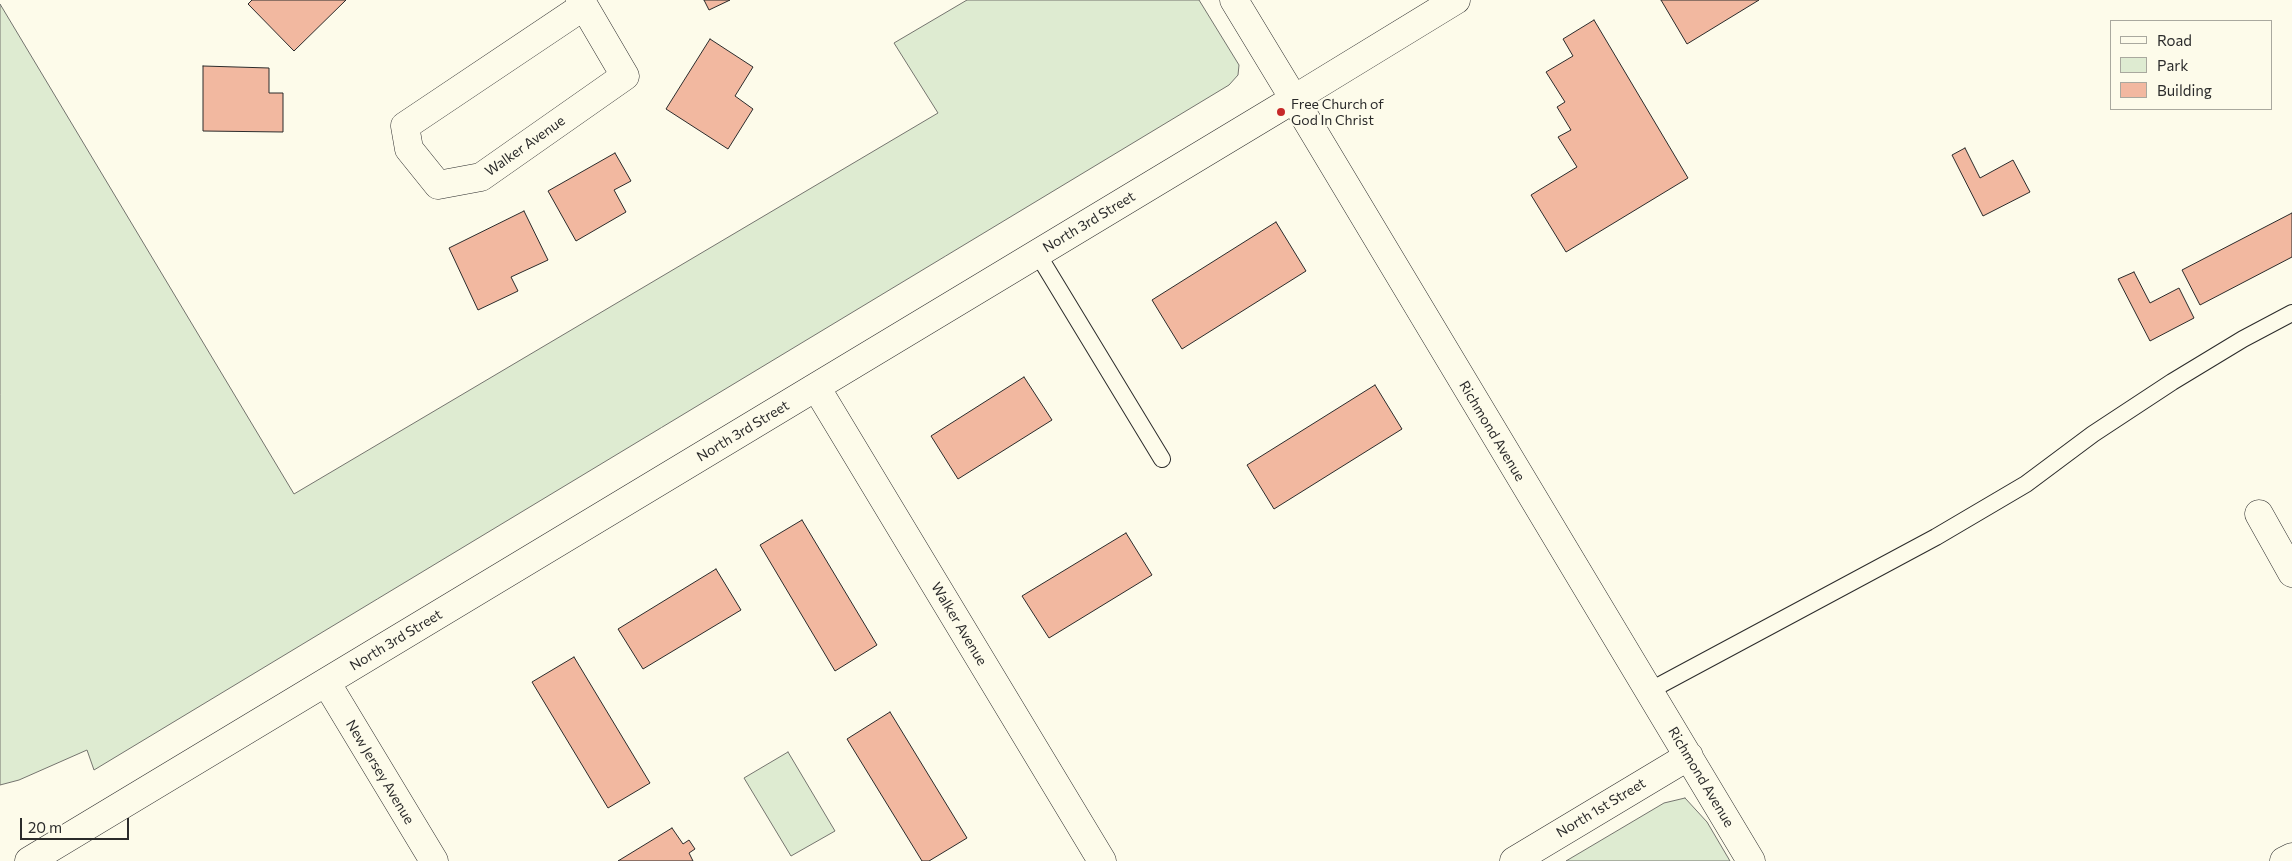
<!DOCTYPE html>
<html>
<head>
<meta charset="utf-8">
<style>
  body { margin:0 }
  #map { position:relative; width:2292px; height:861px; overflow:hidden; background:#fdfbea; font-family:Commissioner,sans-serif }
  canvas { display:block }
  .legend { position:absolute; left:2110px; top:20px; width:162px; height:90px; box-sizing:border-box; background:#fdfbea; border:1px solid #a9a89e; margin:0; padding:6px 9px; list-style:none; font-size:15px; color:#2b2b2b }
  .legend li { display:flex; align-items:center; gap:10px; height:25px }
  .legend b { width:25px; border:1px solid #a9a89e }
  .scale { position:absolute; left:20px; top:818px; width:109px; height:22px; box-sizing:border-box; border:2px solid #2b2b2b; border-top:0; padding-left:6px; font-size:15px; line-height:18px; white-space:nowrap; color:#2b2b2b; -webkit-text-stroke:4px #fdfbea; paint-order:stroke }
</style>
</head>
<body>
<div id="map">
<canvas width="2292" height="861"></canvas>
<ul class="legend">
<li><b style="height:6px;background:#fdfbea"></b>Road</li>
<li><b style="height:14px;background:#deebd1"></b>Park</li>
<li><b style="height:14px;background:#f2b8a0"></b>Building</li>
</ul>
<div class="scale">20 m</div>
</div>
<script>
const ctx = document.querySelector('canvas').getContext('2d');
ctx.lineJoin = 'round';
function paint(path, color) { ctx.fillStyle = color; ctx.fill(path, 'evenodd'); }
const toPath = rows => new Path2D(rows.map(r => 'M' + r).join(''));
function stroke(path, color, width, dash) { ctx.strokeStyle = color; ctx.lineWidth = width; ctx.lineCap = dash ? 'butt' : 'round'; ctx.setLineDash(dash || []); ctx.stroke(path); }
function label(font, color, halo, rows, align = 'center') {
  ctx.font = font + ' Commissioner,sans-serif'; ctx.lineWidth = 4; ctx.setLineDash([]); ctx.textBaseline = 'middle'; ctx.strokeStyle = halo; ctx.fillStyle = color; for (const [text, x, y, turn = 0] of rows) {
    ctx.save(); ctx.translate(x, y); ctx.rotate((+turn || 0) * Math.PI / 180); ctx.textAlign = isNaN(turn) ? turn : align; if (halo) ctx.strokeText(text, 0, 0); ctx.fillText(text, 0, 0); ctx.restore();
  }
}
const green = toPath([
  [967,0,1199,0,1239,65,1238,75,1229,85,94,770,87,750,19,780,0,785,0,4,294,494,938,113,894,43,967,0],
  [788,752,835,831,791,856,744,778,788,752],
  [1685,798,1707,822,1730,861,1566,861,1664,803,1685,798]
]);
const building = toPath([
  [252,0,346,0,294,51,248,4,252,0],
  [704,0,730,0,709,10,704,0],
  [1661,0,1759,0,1687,44,1661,0],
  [1594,20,1688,178,1566,252,1531,195,1577,167,1558,137,1571,130,1557,107,1565,102,1546,72,1573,56,1563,39,1594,20],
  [710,39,753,67,735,96,753,109,728,149,666,109,710,39],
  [203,66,269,68,269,93,283,93,283,132,203,131,203,66],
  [1965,148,1980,178,2013,160,2030,192,1983,216,1952,155,1965,148],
  [615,153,631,181,614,190,626,212,576,241,548,191,615,153],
  [524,211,548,260,511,277,518,291,478,310,449,248,524,211],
  [2292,213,2292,257,2200,305,2182,270,2292,213],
  [1276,222,1306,271,1182,349,1152,300,1276,222],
  [2134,272,2150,303,2179,288,2194,318,2150,341,2118,279,2134,272],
  [1024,377,1052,420,958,479,931,436,1024,377],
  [1375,385,1402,429,1274,509,1247,465,1375,385],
  [802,520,877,645,835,671,760,545,802,520],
  [1126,533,1152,575,1049,638,1022,596,1126,533],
  [716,569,741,610,643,669,618,629,716,569],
  [574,657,650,783,608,808,532,682,574,657],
  [890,712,967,838,929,861,922,861,847,739,890,712],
  [672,828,683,844,689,840,695,849,689,853,693,861,618,861,672,828]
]);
const service = toPath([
  [1037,253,1162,459],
  [1649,691,1936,537,2026,484,2093,434,2172,382,2243,339,2292,313]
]);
const minor = toPath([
  [580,0,584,6,625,76,481,177,438,185,409,149,405,126,584,6],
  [816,387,1102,861],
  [2259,514,2292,573],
  [326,682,434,861],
  [29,861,1294,99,1751,861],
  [1514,861,1689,756],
  [2284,861,2292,857]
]);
const tertiary = toPath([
  [1234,0,1294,99,1456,0]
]);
const markers = [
  [1281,112,5,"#c62828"]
];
const poiNames = [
  ["Free Church of",1291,104],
  ["God In Christ",1291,120]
];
const streetNames = [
  ["Walker Avenue",525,146,-35],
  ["North 3rd Street",1089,222,-31],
  ["North 3rd Street",743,431,-31],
  ["Richmond Avenue",1492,431,59],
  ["Walker Avenue",959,624,59],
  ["North 3rd Street",396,640,-31],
  ["New Jersey Avenue",380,772,59],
  ["Richmond Avenue",1701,777,59],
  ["North 1st Street",1601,808,-31]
];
paint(green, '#deebd1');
stroke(green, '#74746e', 1);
paint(building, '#f2b8a0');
stroke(building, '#2b2b2b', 1);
stroke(service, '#2b2b2b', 18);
stroke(minor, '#2b2b2b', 29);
stroke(tertiary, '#2b2b2b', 29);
stroke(service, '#fdfbea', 16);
stroke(minor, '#fdfbea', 28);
stroke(tertiary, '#fdfbea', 28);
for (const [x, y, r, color] of markers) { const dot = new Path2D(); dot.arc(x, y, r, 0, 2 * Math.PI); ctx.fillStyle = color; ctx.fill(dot); stroke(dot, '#fdfbea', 2); }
label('14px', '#2b2b2b', '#fdfbea', poiNames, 'left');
label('14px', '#2b2b2b', '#fdfbea', streetNames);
</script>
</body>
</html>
